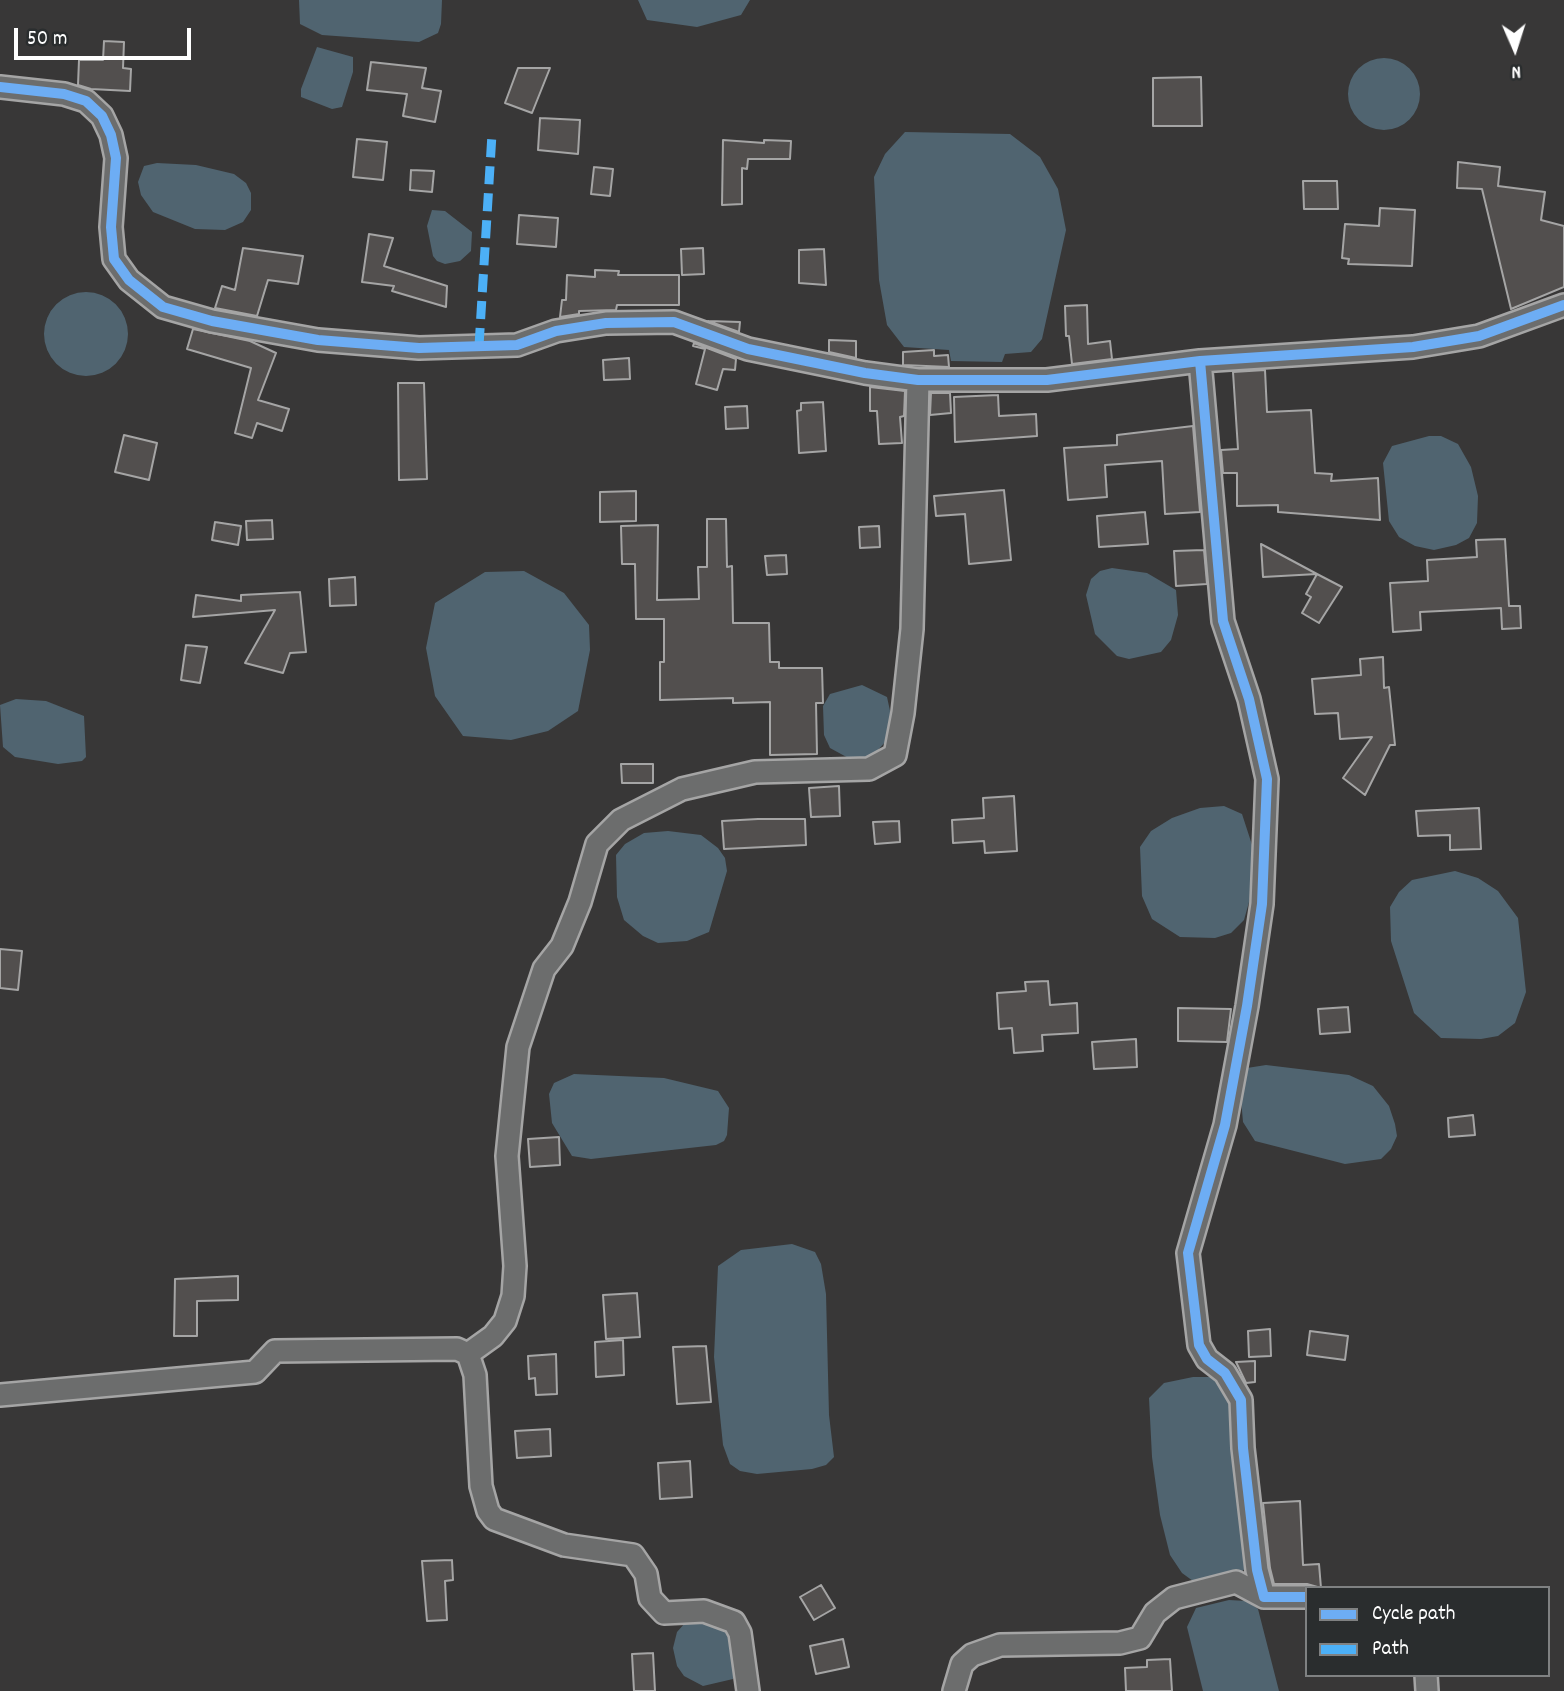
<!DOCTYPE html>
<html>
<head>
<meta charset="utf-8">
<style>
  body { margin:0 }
  #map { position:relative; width:1564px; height:1691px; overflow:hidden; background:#383737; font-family:Dekko,sans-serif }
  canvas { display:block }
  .legend { position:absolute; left:1305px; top:1586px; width:245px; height:91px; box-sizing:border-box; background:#2a2d2e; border:2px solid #7f8182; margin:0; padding:9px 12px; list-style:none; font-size:21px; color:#fff }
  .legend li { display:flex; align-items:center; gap:14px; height:35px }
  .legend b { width:35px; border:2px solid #7f8182 }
  .north { position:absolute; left:1480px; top:14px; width:70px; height:70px; -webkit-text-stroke:5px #2a2d2e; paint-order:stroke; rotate:177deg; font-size:19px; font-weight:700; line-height:28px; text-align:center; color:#fff }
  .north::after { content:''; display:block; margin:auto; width:24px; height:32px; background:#fff; clip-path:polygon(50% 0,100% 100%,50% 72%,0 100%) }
  .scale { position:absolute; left:14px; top:28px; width:177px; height:32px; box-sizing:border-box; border:4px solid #fff; border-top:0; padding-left:9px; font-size:21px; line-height:24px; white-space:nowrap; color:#fff; -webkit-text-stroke:5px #2a2d2e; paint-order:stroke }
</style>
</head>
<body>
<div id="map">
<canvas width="1564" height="1691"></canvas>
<ul class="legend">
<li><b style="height:9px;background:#6dadf4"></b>Cycle path</li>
<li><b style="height:9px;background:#4cb0f7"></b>Path</li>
</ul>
<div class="north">N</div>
<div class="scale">50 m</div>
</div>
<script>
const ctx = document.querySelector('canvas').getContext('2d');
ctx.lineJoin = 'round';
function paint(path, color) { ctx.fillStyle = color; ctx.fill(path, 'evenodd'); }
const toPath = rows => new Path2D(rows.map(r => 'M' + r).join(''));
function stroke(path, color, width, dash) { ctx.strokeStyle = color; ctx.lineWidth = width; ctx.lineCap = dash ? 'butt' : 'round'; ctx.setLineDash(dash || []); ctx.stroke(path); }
const water = toPath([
  [299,0,442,0,441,24,438,33,419,42,322,35,300,24],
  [638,0,750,0,741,15,697,27,647,20],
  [317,47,353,57,353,72,342,107,332,109,301,97,301,89],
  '1348 94a36 36 0 1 1 72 0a36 36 0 1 1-72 0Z',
  [905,132,1010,134,1040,157,1058,189,1066,230,1042,339,1031,352,1005,354,1002,362,951,361,949,350,904,347,887,325,879,280,874,177,885,154],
  [157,163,196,165,234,174,246,183,251,193,251,210,243,222,225,230,195,229,153,212,141,195,138,182,144,166],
  [432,210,445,211,472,232,471,251,460,261,445,264,437,261,433,256,427,226],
  '44 334a42 42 0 1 1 84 0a42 42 0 1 1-84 0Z',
  [1429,436,1441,436,1458,444,1471,467,1478,496,1477,523,1469,538,1456,545,1434,550,1415,546,1399,537,1389,521,1383,463,1392,446],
  [1112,568,1147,573,1176,590,1178,615,1171,640,1161,652,1129,659,1117,656,1095,634,1086,595,1091,579,1100,571],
  [524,571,564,593,589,625,590,650,578,711,548,731,511,740,463,736,435,696,426,648,435,603,485,572],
  [862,685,887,697,892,720,886,741,871,758,852,760,830,748,824,735,823,706,830,694],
  [16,699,46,701,84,716,86,757,82,761,58,764,15,757,3,747,0,705],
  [1224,806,1242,814,1255,854,1251,895,1244,920,1231,933,1215,938,1180,937,1152,919,1142,896,1140,847,1151,831,1172,818,1200,808],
  [668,831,701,835,718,848,725,858,727,871,709,932,687,941,658,943,643,936,624,920,617,897,616,855,625,844,644,833],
  [1455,871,1478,878,1498,891,1518,918,1526,992,1515,1023,1498,1036,1481,1039,1441,1038,1414,1013,1391,941,1390,907,1399,892,1412,880],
  [1266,1065,1349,1075,1373,1086,1389,1106,1395,1124,1397,1136,1391,1149,1381,1159,1345,1164,1255,1141,1243,1122,1239,1076,1247,1068],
  [574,1074,664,1078,718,1091,729,1108,727,1135,724,1141,716,1145,591,1159,572,1156,552,1123,549,1094,554,1083],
  [792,1244,815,1252,821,1264,826,1294,829,1415,834,1457,826,1465,812,1469,757,1474,740,1471,730,1464,723,1445,714,1357,718,1266,741,1250],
  [1193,1377,1212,1377,1230,1392,1251,1564,1241,1572,1212,1581,1193,1581,1182,1573,1170,1555,1160,1515,1152,1457,1149,1398,1164,1383],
  [1229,1600,1247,1601,1258,1609,1279,1691,1203,1691,1187,1627,1196,1608],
  [698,1621,724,1628,733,1638,737,1669,733,1679,703,1686,684,1676,677,1666,673,1648,677,1632,685,1623]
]);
const building = toPath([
  [104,41,124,42,123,68,131,69,130,91,91,89,78,85,79,60,103,60,104,41],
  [371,62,426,68,422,88,441,91,435,122,403,116,407,94,367,90,371,62],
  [518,68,550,68,532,113,505,103,518,68],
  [1201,77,1202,126,1153,126,1153,78,1201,77],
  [540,118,580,120,578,154,538,150,540,118],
  [357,139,387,142,383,180,353,177,357,139],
  [723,140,764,143,764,140,791,141,790,159,748,159,747,169,742,168,742,204,722,205,723,140],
  [1458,162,1500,167,1498,186,1545,192,1541,220,1564,226,1564,287,1511,309,1482,189,1457,188,1458,162],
  [594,167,613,169,610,196,591,194,594,167],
  [411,170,434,171,432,192,410,190,411,170],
  [1303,181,1337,181,1338,209,1304,209,1303,181],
  [1380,208,1415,210,1412,266,1348,264,1349,259,1342,258,1345,224,1379,226,1380,208],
  [519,215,558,218,556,247,517,244,519,215],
  [369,234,393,238,384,266,447,286,446,307,392,291,394,286,362,282,369,234],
  [243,248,303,256,298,284,268,280,257,316,215,308,222,286,235,290,243,248],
  [703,248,704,274,682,275,681,249,703,248],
  [824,249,826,285,799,283,799,250,824,249],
  [595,270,619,271,618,275,679,275,679,305,617,305,616,310,579,311,579,314,560,317,562,300,566,300,567,275,595,277,595,270],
  [1087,305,1088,344,1110,341,1112,359,1072,364,1069,336,1066,336,1065,306,1087,305],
  [708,321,740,322,739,332,708,321],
  [193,329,250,341,276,353,258,400,289,409,282,431,257,423,252,438,235,433,251,368,187,349,193,329],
  [829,340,856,341,856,358,829,352,829,340],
  [694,343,736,359,735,370,723,369,717,390,696,384,705,349,693,346,694,343],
  [934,350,934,356,948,355,949,367,903,365,903,352,934,350],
  [629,358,630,379,604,380,603,360,629,358],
  [1265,370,1267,412,1311,410,1315,473,1332,474,1331,481,1378,478,1380,520,1278,512,1278,505,1237,506,1237,473,1223,473,1221,450,1238,449,1233,372,1265,370],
  [398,383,424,383,427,479,399,480,398,383],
  [870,387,905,391,904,416,900,417,902,443,879,444,877,411,870,411,870,387],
  [931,393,950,393,951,413,930,415,931,393],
  [998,395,999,416,1036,414,1037,436,955,442,954,397,998,395],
  [823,402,826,451,799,453,797,411,801,410,801,403,823,402],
  [747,406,748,428,726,429,725,407,747,406],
  [1193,426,1200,512,1165,514,1162,461,1105,465,1107,497,1068,500,1064,448,1117,445,1117,435,1193,426],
  [124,435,157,443,149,480,115,472,124,435],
  [1004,490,1011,560,969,564,965,514,936,516,934,496,1004,490],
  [636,491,636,521,600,522,600,492,636,491],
  [1145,512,1148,544,1099,547,1097,516,1145,512],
  [707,519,726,519,727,567,732,566,733,623,769,623,770,662,779,662,779,668,822,668,823,703,816,703,817,754,770,755,770,702,733,703,733,698,660,700,660,662,664,662,664,619,636,619,635,564,622,564,621,526,658,525,657,600,699,599,698,567,707,567,707,519],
  [272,520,273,539,247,540,246,521,272,520],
  [215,522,241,526,238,545,212,540,215,522],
  [879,526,880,547,860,548,859,527,879,526],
  [1505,539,1509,606,1520,606,1521,628,1502,629,1501,608,1420,612,1421,630,1393,632,1390,583,1428,581,1427,560,1477,557,1476,540,1505,539],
  [1261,544,1317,574,1263,577,1261,544],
  [1204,550,1207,584,1176,586,1174,551,1204,550],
  [786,555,787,574,767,575,765,556,786,555],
  [1317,574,1342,587,1319,623,1302,613,1311,597,1306,594,1317,574],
  [355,577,356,605,330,606,329,579,355,577],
  [300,592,306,652,290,653,283,673,245,663,275,610,193,617,196,595,241,601,241,595,300,592],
  [186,645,207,647,200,683,181,680,186,645],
  [1383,657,1384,688,1389,687,1395,745,1390,745,1365,795,1343,778,1372,737,1340,739,1338,713,1315,714,1312,679,1361,675,1360,659,1383,657],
  [621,764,653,764,653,783,622,783,621,764],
  [839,786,840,816,811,817,809,788,839,786],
  [1014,796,1017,851,985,853,984,841,953,843,952,820,984,818,983,798,1014,796],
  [1479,808,1481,849,1450,850,1450,835,1418,836,1416,811,1479,808],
  [758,819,805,819,806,845,724,849,722,821,758,819],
  [899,821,900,842,875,844,873,822,899,821],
  [0,949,22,951,18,990,0,988,0,949],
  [1048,981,1050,1005,1077,1003,1078,1033,1042,1035,1043,1051,1014,1053,1012,1028,999,1029,997,993,1026,991,1025,982,1048,981],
  [1348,1007,1350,1032,1320,1034,1318,1009,1348,1007],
  [1178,1008,1231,1009,1227,1042,1178,1041,1178,1008],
  [1136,1039,1137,1067,1094,1069,1092,1042,1136,1039],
  [1473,1115,1475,1135,1449,1137,1448,1118,1473,1115],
  [559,1137,560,1165,530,1167,528,1139,559,1137],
  [238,1276,238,1300,197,1301,197,1336,174,1336,175,1279,238,1276],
  [637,1293,640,1337,606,1339,603,1295,637,1293],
  [1270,1329,1271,1356,1249,1357,1248,1331,1270,1329],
  [1310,1331,1348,1336,1345,1360,1307,1355,1310,1331],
  [623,1340,624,1375,596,1377,595,1342,623,1340],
  [706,1346,711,1402,677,1404,673,1347,706,1346],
  [556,1354,557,1394,536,1395,535,1378,529,1379,528,1356,556,1354],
  [1255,1361,1255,1382,1246,1383,1236,1362,1255,1361],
  [550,1429,551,1456,517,1458,515,1431,550,1429],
  [690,1461,692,1497,660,1499,658,1463,690,1461],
  [1300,1501,1303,1565,1319,1564,1321,1588,1307,1584,1274,1584,1270,1568,1263,1503,1300,1501],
  [452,1560,453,1580,445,1581,447,1620,427,1621,422,1561,452,1560],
  [821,1585,835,1608,814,1620,800,1597,821,1585],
  [843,1639,849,1667,816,1674,810,1646,843,1639],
  [653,1653,655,1691,634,1691,632,1654,653,1653],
  [1170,1659,1172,1691,1126,1691,1125,1668,1147,1667,1147,1660,1170,1659]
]);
const minor = toPath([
  [0,87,64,94,86,101,102,116,111,135,116,158,111,227,114,259,129,280,163,307,212,321,318,340,419,348,517,345,556,331,606,323,674,322,748,349,865,373,918,380,1047,380,1200,361,1413,347,1479,336,1564,305],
  [1200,361,1223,621,1249,699,1267,779,1262,904,1247,1006,1225,1125,1188,1253,1199,1345,1207,1359,1225,1373,1241,1400,1243,1448,1257,1570,1264,1597,1307,1597],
  [468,1354,493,1336,505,1321,513,1296,515,1266,507,1156,518,1047,544,969,562,946,580,902,597,844,621,820,682,789,755,772,869,769,895,755,903,713,912,629,918,380],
  [0,1395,255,1372,275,1351,457,1349,468,1354,475,1375,481,1486,488,1511,494,1519,564,1545,633,1555,646,1574,650,1598,664,1613,704,1611,734,1622,740,1633,748,1691],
  [1426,1675,1427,1691],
  [954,1691,962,1664,972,1655,1000,1645,1120,1643,1140,1638,1155,1613,1174,1598,1236,1582,1264,1597]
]);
const quiet = toPath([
  [479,346,492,134]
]);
const cycleway = toPath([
  [0,87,64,94,86,101,102,116,111,135,116,158,111,227,114,259,129,280,163,307,212,321,318,340,419,348,517,345,556,331,606,323,674,322,748,349,865,373,918,380,1047,380,1200,361,1413,347,1479,336,1564,305],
  [1200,361,1223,621,1249,699,1267,779,1262,904,1247,1006,1225,1125,1188,1253,1199,1345,1207,1359,1225,1373,1241,1400,1243,1448,1257,1570,1264,1597,1307,1597]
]);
paint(water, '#506470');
paint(building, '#524f4e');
stroke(building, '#a5a5a5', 2);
stroke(minor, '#a5a5a5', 26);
stroke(minor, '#6c6d6d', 21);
stroke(quiet, '#4cb0f7', 9, [18, 9]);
stroke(cycleway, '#6dadf4', 10);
</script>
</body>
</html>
